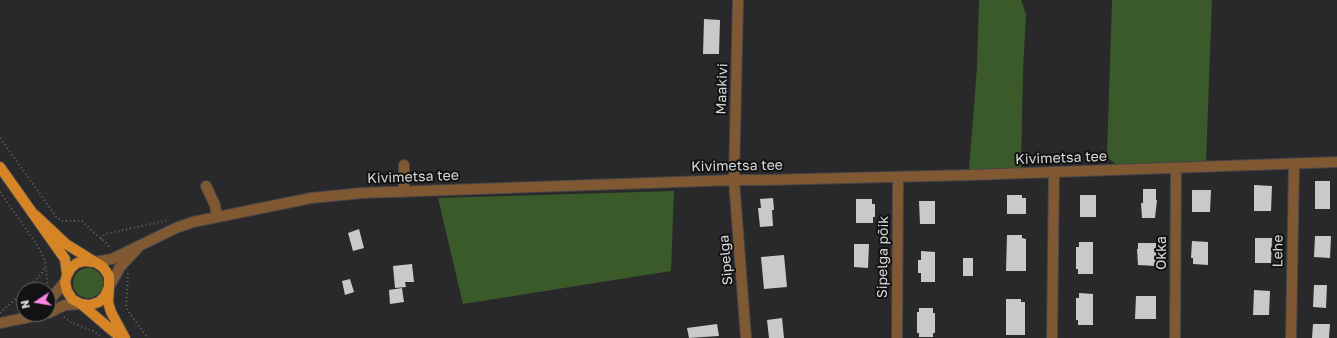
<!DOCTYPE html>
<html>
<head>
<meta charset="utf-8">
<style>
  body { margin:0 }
  #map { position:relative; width:1337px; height:338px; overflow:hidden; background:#29292c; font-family:"Golos Text",sans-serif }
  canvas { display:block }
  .north { position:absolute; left:16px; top:282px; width:40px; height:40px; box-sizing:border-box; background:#121213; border:1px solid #616163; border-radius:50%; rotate:258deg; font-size:11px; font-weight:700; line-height:16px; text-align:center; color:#d8d8da }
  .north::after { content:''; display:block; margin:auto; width:14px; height:18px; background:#fb86e5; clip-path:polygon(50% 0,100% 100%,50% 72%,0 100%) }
</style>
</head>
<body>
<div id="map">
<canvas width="1337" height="338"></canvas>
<div class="north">N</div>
</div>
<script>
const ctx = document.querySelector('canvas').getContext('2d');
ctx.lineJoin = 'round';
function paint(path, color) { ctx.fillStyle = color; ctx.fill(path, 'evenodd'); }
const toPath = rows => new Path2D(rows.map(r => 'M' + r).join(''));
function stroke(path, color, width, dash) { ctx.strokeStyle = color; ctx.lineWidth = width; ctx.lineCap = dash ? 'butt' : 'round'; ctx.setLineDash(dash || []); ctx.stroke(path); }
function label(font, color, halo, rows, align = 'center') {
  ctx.font = font + ' "Golos Text",sans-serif'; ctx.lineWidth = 4; ctx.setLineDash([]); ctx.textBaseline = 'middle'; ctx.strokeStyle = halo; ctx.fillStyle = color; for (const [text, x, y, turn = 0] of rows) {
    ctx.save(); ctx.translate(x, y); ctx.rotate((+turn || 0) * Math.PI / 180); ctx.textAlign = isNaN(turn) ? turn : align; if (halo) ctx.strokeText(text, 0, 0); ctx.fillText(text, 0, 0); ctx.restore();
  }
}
const green = toPath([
  [979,0,1021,0,1026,14,1023,71,1021,168,969,170,977,68],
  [1112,0,1212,0,1206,161,1117,165,1107,157],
  [674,191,671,271,463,304,438,198],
  '73 283a15 15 0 1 1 30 0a15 15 0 1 1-30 0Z'
]);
const building = toPath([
  [704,19,720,20,719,54,703,54],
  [1315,181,1330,181,1330,209,1315,209],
  [1254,185,1272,186,1271,211,1254,211],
  [1143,189,1156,189,1156,200,1157,200,1155,218,1142,218,1141,203,1143,203],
  [1192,190,1211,190,1210,212,1192,212],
  [1007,195,1022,195,1022,198,1026,198,1026,214,1007,214],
  [1080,195,1096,195,1096,217,1080,217],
  [773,198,774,210,772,210,773,226,760,227,758,208,761,208,760,199],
  [856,199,872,199,872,204,875,204,875,217,873,217,873,223,856,223],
  [919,201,935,201,935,224,920,224],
  [359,229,364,248,353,251,348,233],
  [1007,235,1022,235,1022,238,1026,239,1026,271,1006,271],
  [1315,236,1331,236,1330,258,1314,257],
  [1255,238,1272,238,1271,263,1255,263],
  [1192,241,1208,242,1208,265,1193,264,1193,258,1191,258],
  [1079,242,1093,242,1093,274,1078,274,1078,269,1076,269,1076,247,1079,247],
  [1138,243,1156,243,1156,249,1157,249,1156,266,1138,265,1137,249,1138,249],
  [854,244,869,244,868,268,854,267],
  [921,251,935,252,935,282,921,282,921,273,918,273,918,260,921,260],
  [784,255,787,287,764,289,761,257],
  [963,258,973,258,973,276,963,276],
  [412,264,414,282,405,282,406,287,395,288,393,266],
  [350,279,354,292,345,295,342,281],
  [1314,285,1327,285,1326,308,1313,307],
  [402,288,404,302,390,304,389,290],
  [1254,290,1270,291,1269,315,1253,315],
  [1079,293,1093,294,1093,325,1078,325,1078,320,1076,320,1076,298,1079,298],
  [1136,296,1156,296,1156,319,1135,319],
  [1006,299,1021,299,1021,302,1025,302,1025,335,1006,335],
  [919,308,933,308,933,313,935,313,935,333,933,333,933,337,919,337,919,333,917,333,917,312,919,312],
  [782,318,784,338,769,338,767,320],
  [717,324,719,336,689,338,687,328],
  [1313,324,1330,324,1329,338,1312,338]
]);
const path = toPath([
  [0,138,57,218,63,221,82,221,93,232,104,241,111,249],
  [0,192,38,246,45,261,48,289],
  [101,239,105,234,110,233,169,220],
  [128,273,126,307,130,314,148,338],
  [25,290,34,282,42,273,45,266],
  [0,313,24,291],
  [64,317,70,322,95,332,102,338]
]);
const minor = toPath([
  [738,0,734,180,746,338],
  [206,186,215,205,217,217],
  [404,192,404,165],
  [94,262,112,259,176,228,193,222,311,198,362,193,734,180,765,180,971,175,1337,162],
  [109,287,120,267,137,249],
  [48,302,65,282],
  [48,313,65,305,81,304],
  [0,323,44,314],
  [897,338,898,177],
  [1052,338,1054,172],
  [1175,338,1176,168],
  [1291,338,1294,164]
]);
const major = toPath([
  [0,167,65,259,67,275,65,282,67,291,72,299,81,304,90,305,99,302,105,296,109,287,109,276,103,267,66,244,35,215],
  [67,275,71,268,77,263,85,261,93,262],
  [109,289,108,302,111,312,125,338],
  [81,304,121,338]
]);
const streetNames = [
  ["Maakivi",722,89,-88],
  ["Kivimetsa tee",1061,158,-2],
  ["Kivimetsa tee",737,166,-1],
  ["Kivimetsa tee",413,177,-2],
  ["Lehe",1278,251,-89],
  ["Okka",1162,253,-90],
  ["Sipelga põik",883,257,-89],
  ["Sipelga",726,260,-95]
];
paint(green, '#3b5a29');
paint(building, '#c9c8cb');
stroke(minor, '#454548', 12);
stroke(major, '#454548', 12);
stroke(path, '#666668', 2, [1, 3]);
stroke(minor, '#805932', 10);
stroke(major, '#d58525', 10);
label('14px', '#d8d8da', '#121213', streetNames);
</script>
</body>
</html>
